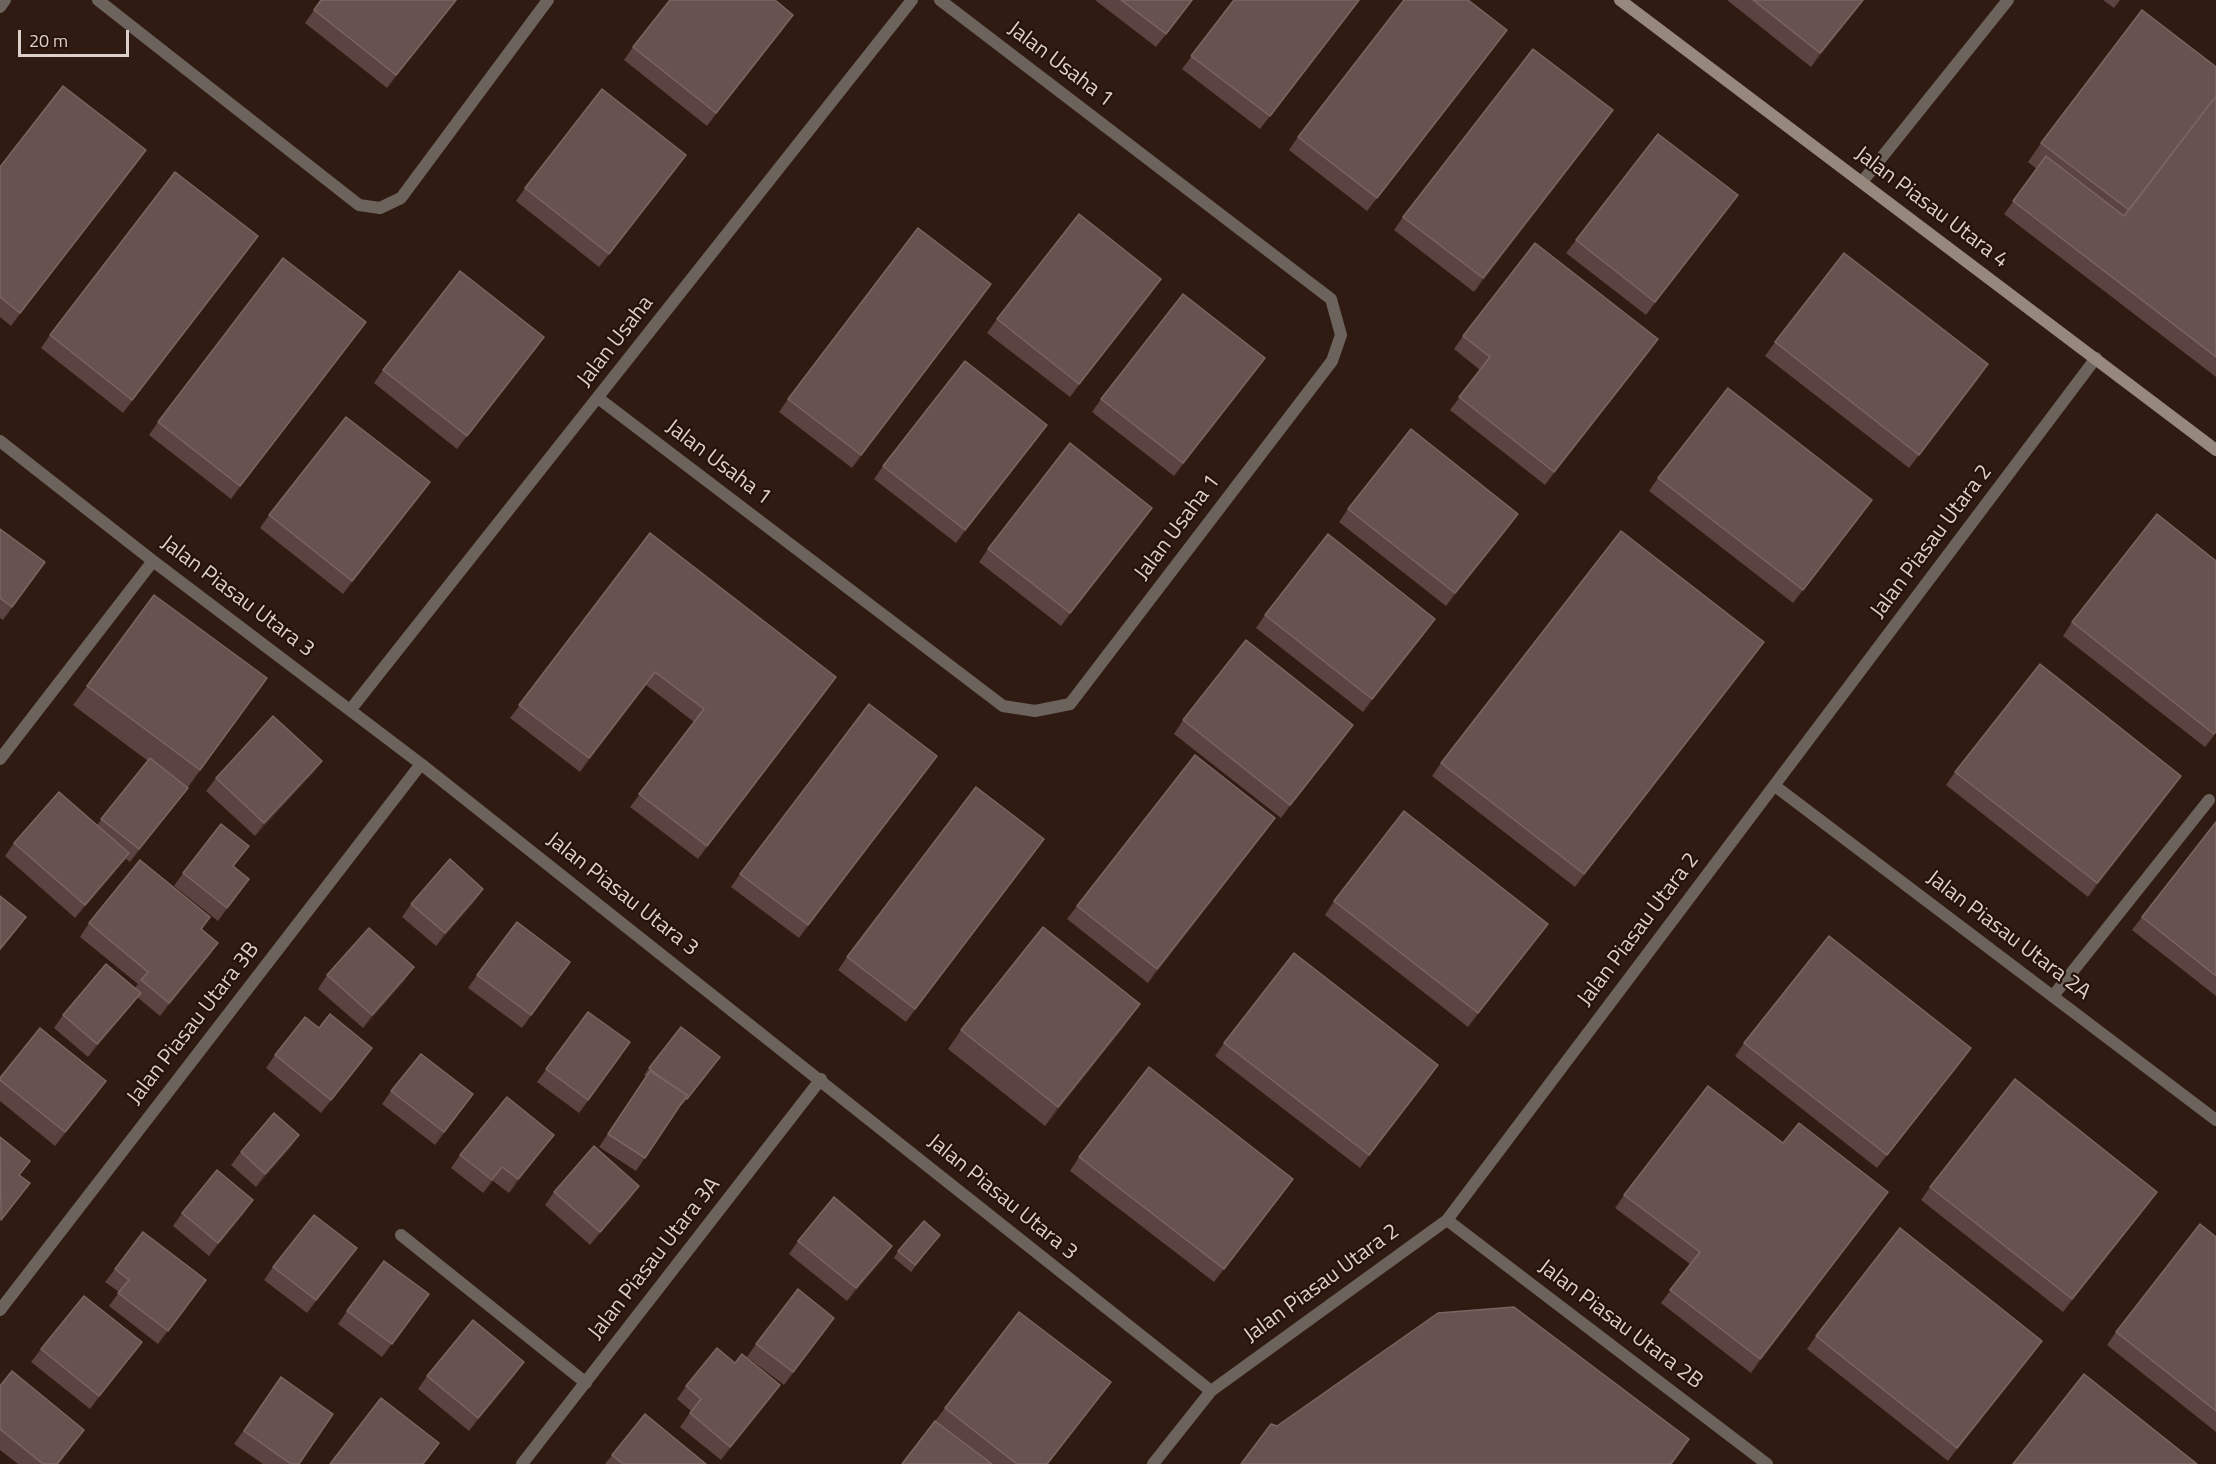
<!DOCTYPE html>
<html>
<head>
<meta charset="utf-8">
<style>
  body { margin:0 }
  #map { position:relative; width:2216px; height:1464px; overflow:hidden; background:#301b13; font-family:"Titillium Web",sans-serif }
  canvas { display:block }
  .scale { position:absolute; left:18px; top:30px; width:111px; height:27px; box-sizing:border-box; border:3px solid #ddcfc9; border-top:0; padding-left:8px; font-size:18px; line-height:21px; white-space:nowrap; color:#ddcfc9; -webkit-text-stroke:4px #25120a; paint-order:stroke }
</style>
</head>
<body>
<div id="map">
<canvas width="2216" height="1464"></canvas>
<div class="scale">20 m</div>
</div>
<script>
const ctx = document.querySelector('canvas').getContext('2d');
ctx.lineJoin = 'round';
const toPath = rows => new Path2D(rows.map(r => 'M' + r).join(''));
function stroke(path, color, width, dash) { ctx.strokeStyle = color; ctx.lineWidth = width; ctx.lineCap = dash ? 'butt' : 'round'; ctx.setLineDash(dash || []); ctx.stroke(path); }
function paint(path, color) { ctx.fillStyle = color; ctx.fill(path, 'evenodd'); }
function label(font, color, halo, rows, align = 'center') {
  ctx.font = font + ' "Titillium Web",sans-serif'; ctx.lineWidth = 4.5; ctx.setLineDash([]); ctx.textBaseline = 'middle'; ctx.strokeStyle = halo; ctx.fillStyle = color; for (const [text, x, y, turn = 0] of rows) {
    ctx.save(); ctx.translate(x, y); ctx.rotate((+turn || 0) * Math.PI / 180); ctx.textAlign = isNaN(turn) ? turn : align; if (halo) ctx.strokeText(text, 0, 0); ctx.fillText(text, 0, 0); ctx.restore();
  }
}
const lane = toPath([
  [98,0,359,205,380,208,401,198,548,0],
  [0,7,5,0],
  [1775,786,2216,1120],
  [2053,996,2209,800],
  [1447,1220,1767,1464]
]);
const street = toPath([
  [1862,182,2008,0],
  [598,398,1003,706,1035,711,1070,704,1332,361,1341,335,1331,299,940,0],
  [0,441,153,561,421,764,1211,1391],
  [351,709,912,0],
  [0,759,153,561],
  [401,1235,586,1383],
  [0,1310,421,764],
  [522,1464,821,1079],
  [1153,1464,1211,1391,1447,1220,2096,358]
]);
const secondary = toPath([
  [1620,0,2216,450]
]);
const wall = toPath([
  [321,0,457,0,387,88,305,23],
  [1095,0,1193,0,1156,47],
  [1234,0,1360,0,1260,129,1182,69],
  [1727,0,1864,0,1811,67],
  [2103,0,2120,0,2114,8],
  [784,28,707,126,624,60,633,47],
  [1507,30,1367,211,1289,150,1298,137],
  [2216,67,2216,377,2004,214,2037,169,2028,162,2041,143],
  [1604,123,1474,292,1394,230,1403,217],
  [146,150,11,326,0,317,0,167],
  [677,168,599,267,516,201,525,188],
  [1738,195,1646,315,1566,253,1576,240],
  [249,249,123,413,41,348,50,335],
  [1152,292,1070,397,987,333,997,319],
  [982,297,852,468,779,412,788,399],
  [356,335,231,499,149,435,158,422],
  [1463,336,1649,352,1545,485,1450,410,1480,370,1454,349],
  [544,337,535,350,457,449,374,383,383,370],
  [1775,342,1979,378,1909,468,1765,356],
  [1265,358,1174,476,1092,412,1101,399],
  [1038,438,956,543,874,479,883,466],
  [1658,478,1863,513,1793,603,1649,491],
  [430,482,421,495,343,594,260,528,269,515],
  [1348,509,1509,527,1446,606,1339,522],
  [1143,521,1061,626,979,562,988,549],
  [0,529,45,562,3,620,0,618],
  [650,533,827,690,698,859,630,807,694,722,646,685,580,772,510,718],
  [1265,615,1435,619,1426,632,1363,712,1256,628],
  [2072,622,2216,733,2205,747,2063,636],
  [1764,642,1575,887,1432,776,1441,763],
  [267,678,178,801,130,862,126,859,120,866,75,918,5,856,14,843,97,825,148,761,73,705,87,686],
  [1183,720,1344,738,1281,818,1174,734],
  [322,761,312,774,255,836,206,791,216,778],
  [928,769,799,938,731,887,740,874],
  [1955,772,2181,776,2172,789,2088,897,1946,785],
  [2216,822,2216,996,2132,930,2142,917],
  [1266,831,1148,983,1067,919,1077,906],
  [1035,852,906,1022,838,970,847,957],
  [239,859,233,867,249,879,218,921,174,886,183,873],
  [483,889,474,902,436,946,402,917,411,904],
  [1334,901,1548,924,1468,1027,1325,915],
  [89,923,202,929,218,943,209,956,160,1016,137,997,131,1006,88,1057,54,1028,63,1015,135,988,138,984,80,937],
  [570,962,522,1028,468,988,477,975],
  [327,975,405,980,363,1028,318,989],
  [588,1012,621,1056,579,1113,537,1082],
  [1126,1024,1045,1126,948,1049,961,1030],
  [319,1028,363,1061,321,1113,266,1068,275,1055],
  [1224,1043,1438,1065,1360,1168,1215,1056],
  [1744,1043,1971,1048,1962,1061,1877,1168,1735,1056],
  [720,1057,682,1105,681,1104,636,1171,599,1147,646,1076,644,1075,649,1068],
  [0,1078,97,1094,55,1146,0,1101],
  [391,1091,464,1107,435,1145,382,1104],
  [299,1135,290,1148,256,1187,231,1165,241,1152],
  [544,1148,509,1193,493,1181,483,1193,451,1168,460,1155],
  [1079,1157,1284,1192,1214,1282,1070,1171],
  [639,1186,630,1199,590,1245,545,1205,554,1192],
  [1930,1187,2157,1192,2148,1205,2063,1312,1921,1200],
  [1888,1192,1751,1373,1661,1303,1690,1264,1615,1208,1624,1195],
  [253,1200,244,1213,209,1256,173,1226,182,1213],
  [940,1235,911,1272,894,1258,898,1251],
  [2216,1237,2216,1432,2107,1345,2116,1332],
  [798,1241,892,1246,883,1259,847,1301,789,1254],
  [357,1248,307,1313,264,1280,273,1267],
  [115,1269,206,1280,158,1344,109,1306,119,1292,105,1282],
  [429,1294,382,1357,338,1324,347,1311],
  [825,1331,784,1385,747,1357,756,1344],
  [1816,1336,2033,1354,1948,1461,1807,1349],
  [41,1349,132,1355,90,1409,31,1362],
  [524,1362,515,1375,469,1431,418,1389,427,1376],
  [281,1377,299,1464,263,1464,234,1444],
  [1111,1382,1048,1464,902,1464,945,1408],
  [0,1386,84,1430,59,1464,18,1464,0,1450],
  [686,1386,771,1398,721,1460,680,1427,691,1411,677,1399],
  [612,1455,706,1464,605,1464]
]);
const shadedWall = toPath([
  [456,0,457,0,387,88,396,75],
  [1192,0,1193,0,1156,47,1166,34],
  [1359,0,1360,0,1260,129,1270,116],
  [1863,0,1864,0,1811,67,1820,53],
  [793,15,784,28,707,126,716,113],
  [1613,110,1604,123,1474,292,1483,278],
  [146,150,137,163,11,326,20,313],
  [686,155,677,168,599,267,609,254],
  [1738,195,1728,208,1646,315,1655,302],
  [258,236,249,249,123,413,132,400],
  [1161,279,1152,292,1070,397,1079,384],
  [991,284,982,297,852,468,861,455],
  [366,322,356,335,231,499,240,486],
  [544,337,535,350,457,449,467,436],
  [1658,339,1649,352,1545,485,1554,472],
  [1265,358,1256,371,1174,476,1183,463],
  [1988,364,1979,378,1909,468,1919,455],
  [1047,425,1038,438,956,543,965,530],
  [430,482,421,495,343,594,352,581],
  [1872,500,1863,513,1793,603,1803,590],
  [1152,508,1143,521,1061,626,1070,613],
  [1518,514,1509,527,1446,606,1455,593],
  [1435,619,1426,632,1363,712,1372,699],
  [1764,642,1755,655,1575,887,1584,874],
  [655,672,646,685,580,772,589,758],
  [836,677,827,690,698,859,707,846],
  [1353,725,1344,738,1281,818,1290,805],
  [937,756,928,769,799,938,808,925],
  [322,761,312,774,255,836,264,823],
  [2181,776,2172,789,2088,897,2097,883],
  [188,788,178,801,130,862,139,849],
  [1275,818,1266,831,1148,983,1157,969],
  [1044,839,1035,852,906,1022,915,1009],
  [129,853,120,866,75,918,85,905],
  [249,879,240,892,218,921,227,908],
  [483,889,474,902,436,946,445,933],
  [26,917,17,930,0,951,0,949],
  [1548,924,1538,937,1468,1027,1478,1013],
  [218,943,209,956,160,1016,169,1003],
  [414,967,405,980,363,1028,372,1015],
  [141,993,131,1006,88,1057,97,1044],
  [1140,1004,1126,1024,1045,1126,1058,1107],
  [372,1048,363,1061,321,1113,331,1100],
  [1971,1048,1962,1061,1877,1168,1887,1155],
  [1438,1065,1429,1079,1360,1168,1369,1155],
  [106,1081,97,1094,55,1146,65,1132],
  [473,1094,464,1107,435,1145,444,1132],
  [299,1135,290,1148,256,1187,265,1174],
  [554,1135,544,1148,509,1193,518,1179],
  [502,1167,493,1181,483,1193,492,1180],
  [1293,1179,1284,1192,1214,1282,1224,1269],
  [639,1186,630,1199,590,1245,600,1232],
  [1888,1192,1879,1205,1751,1373,1760,1359],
  [2157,1192,2148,1205,2063,1312,2072,1299],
  [253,1200,244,1213,209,1256,218,1243],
  [892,1246,883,1259,847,1301,856,1288],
  [357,1248,348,1261,307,1313,316,1300],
  [834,1318,825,1331,784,1385,793,1372],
  [2042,1341,2033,1354,1948,1461,1957,1448],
  [142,1342,132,1355,90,1409,99,1396],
  [524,1362,515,1375,469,1431,478,1418],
  [1111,1382,1048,1464,1047,1464],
  [780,1385,771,1398,721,1460,730,1447],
  [84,1430,59,1464,57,1464]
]);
const building = toPath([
  [321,0,456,0,396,75,314,10,321,0],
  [670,0,775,0,793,15,716,113,633,47,670,0],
  [1121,0,1192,0,1166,34,1121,0],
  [1234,0,1359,0,1270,116,1191,56,1234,0],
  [1404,0,1468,0,1507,30,1377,198,1298,137,1404,0],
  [1753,0,1863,0,1820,53,1753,0],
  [2142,10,2216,67,2216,96,2129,210,2041,143,2142,10],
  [1533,49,1613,110,1483,278,1403,217,1533,49],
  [63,86,146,150,20,313,0,297,0,167,63,86],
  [602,89,686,155,609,254,525,188,602,89],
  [2216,96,2216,357,2013,201,2046,156,2124,216,2216,96],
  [1658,134,1738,195,1655,302,1576,240,1658,134],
  [175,172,258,236,132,400,50,335,175,172],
  [1079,214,1161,279,1079,384,997,319,1079,214],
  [918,228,991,284,861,455,788,399,918,228],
  [1535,243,1658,339,1554,472,1459,397,1490,357,1463,336,1535,243],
  [1844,253,1988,364,1919,455,1775,342,1844,253],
  [283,258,366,322,240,486,158,422,283,258],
  [460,271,544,337,467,436,383,370,460,271],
  [1183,294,1265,358,1183,463,1101,399,1183,294],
  [965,361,1047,425,965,530,883,466,965,361],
  [1728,388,1872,500,1803,590,1658,478,1728,388],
  [346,417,430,482,352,581,269,515,346,417],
  [1411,429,1518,514,1455,593,1348,509,1411,429],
  [1070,443,1152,508,1070,613,988,549,1070,443],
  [2157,514,2216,561,2216,731,2214,734,2072,622,2157,514],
  [0,529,45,562,12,607,0,598,0,529],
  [1621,531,1764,642,1584,874,1441,763,1621,531],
  [650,533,836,677,707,846,639,794,704,709,655,672,589,758,519,705,650,533],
  [1328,534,1435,619,1372,699,1265,615,1328,534],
  [154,595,267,678,200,770,87,686,154,595],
  [1246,640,1353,725,1290,805,1183,720,1246,640],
  [2040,664,2181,776,2097,883,1955,772,2040,664],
  [869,704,937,756,808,925,740,874,869,704],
  [273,716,322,761,264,823,216,778,273,716],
  [1195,755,1275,818,1157,969,1077,906,1195,755],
  [150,758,188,788,139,849,101,819,150,758],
  [976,787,1044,839,915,1009,847,957,976,787],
  [59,792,129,853,85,905,14,843,59,792],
  [1404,811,1548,924,1478,1013,1334,901,1404,811],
  [2216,822,2216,976,2142,917,2216,822],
  [221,824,249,846,233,866,249,879,227,908,183,873,221,824],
  [450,859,483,889,445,933,411,904,450,859],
  [140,860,210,917,201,929,218,943,169,1003,141,980,148,972,89,923,140,860],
  [0,896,26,917,0,949,0,896],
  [517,922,570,962,531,1015,477,975,517,922],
  [1043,927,1140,1004,1058,1107,961,1030,1043,927],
  [369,928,414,967,372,1015,327,975,369,928],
  [1829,936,1971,1048,1887,1155,1744,1043,1829,936],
  [1294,953,1438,1065,1369,1155,1224,1043,1294,953],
  [106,964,141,993,97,1044,63,1015,106,964],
  [588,1012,630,1042,588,1100,546,1069,588,1012],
  [330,1014,372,1048,331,1100,275,1055,305,1017,319,1028,330,1014],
  [681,1027,720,1057,687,1099,685,1098,687,1095,659,1076,649,1068,681,1027],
  [40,1028,106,1081,65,1132,0,1080,0,1078,40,1028],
  [421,1054,473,1094,444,1132,391,1091,421,1054],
  [1149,1067,1293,1179,1224,1269,1079,1157,1149,1067],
  [650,1071,687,1095,645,1158,608,1134,650,1071],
  [2015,1079,2157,1192,2072,1299,1930,1187,2015,1079],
  [1708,1086,1783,1143,1799,1123,1888,1192,1760,1359,1670,1290,1700,1252,1624,1195,1708,1086],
  [507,1097,554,1135,518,1179,502,1167,492,1180,460,1155,507,1097],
  [274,1113,299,1135,265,1174,241,1152,274,1113],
  [0,1137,30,1161,19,1175,30,1183,1,1220,0,1137],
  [594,1146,639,1186,600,1232,554,1192,594,1146],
  [217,1170,253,1200,218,1243,182,1213,217,1170],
  [834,1197,892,1246,856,1288,798,1241,834,1197],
  [314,1215,357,1248,316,1300,273,1267,314,1215],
  [924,1221,940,1235,915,1265,898,1251,924,1221],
  [2200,1224,2216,1237,2216,1411,2116,1332,2200,1224],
  [1900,1228,2042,1341,1957,1448,1816,1336,1900,1228],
  [143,1232,206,1280,168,1331,118,1293,129,1280,115,1269,143,1232],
  [384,1261,429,1294,392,1344,347,1311,384,1261],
  [798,1289,834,1318,793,1372,756,1344,798,1289],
  [84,1296,142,1342,99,1396,41,1349,84,1296],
  [1514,1307,1689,1439,1671,1464,1241,1464,1271,1424,1277,1426,1438,1313,1514,1307],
  [1019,1312,1111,1382,1047,1464,1017,1464,945,1408,1019,1312],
  [473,1320,524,1362,478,1418,427,1376,473,1320],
  [717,1348,735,1363,742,1354,780,1385,730,1447,690,1413,701,1399,686,1386,717,1348],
  [12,1371,84,1430,57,1464,43,1464,0,1429,0,1386,12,1371],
  [2084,1374,2197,1464,2013,1464,2084,1374],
  [281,1377,333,1414,299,1464,291,1464,244,1431,281,1377],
  [381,1398,439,1443,423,1464,330,1464,381,1398],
  [645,1414,706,1464,623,1464,612,1455,645,1414],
  [935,1421,992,1464,902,1464,935,1421]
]);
const streetNames = [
  ["Jalan Usaha 1",1060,65,37],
  ["Jalan Piasau Utara 4",1931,208,37],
  ["Jalan Usaha",616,342,-52],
  ["Jalan Usaha 1",718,463,37],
  ["Jalan Usaha 1",1178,528,-53],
  ["Jalan Piasau Utara 2",1932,542,-53],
  ["Jalan Piasau Utara 3",237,597,37],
  ["Jalan Piasau Utara 3",622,895,38],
  ["Jalan Piasau Utara 2",1639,930,-53],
  ["Jalan Piasau Utara 2A",2008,936,37],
  ["Jalan Piasau Utara 3B",194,1024,-52],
  ["Jalan Piasau Utara 3",1002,1198,39],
  ["Jalan Piasau Utara 3A",655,1259,-52],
  ["Jalan Piasau Utara 2",1322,1284,-36],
  ["Jalan Piasau Utara 2B",1620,1325,37]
];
stroke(lane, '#6c635c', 12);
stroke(street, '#6c635c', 12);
stroke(secondary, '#96887c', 12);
paint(wall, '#5a4340');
paint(shadedWall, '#432c28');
paint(building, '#68524f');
stroke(building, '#7a6562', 1.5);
label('22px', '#ddcfc9', '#25120a', streetNames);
</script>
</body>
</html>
